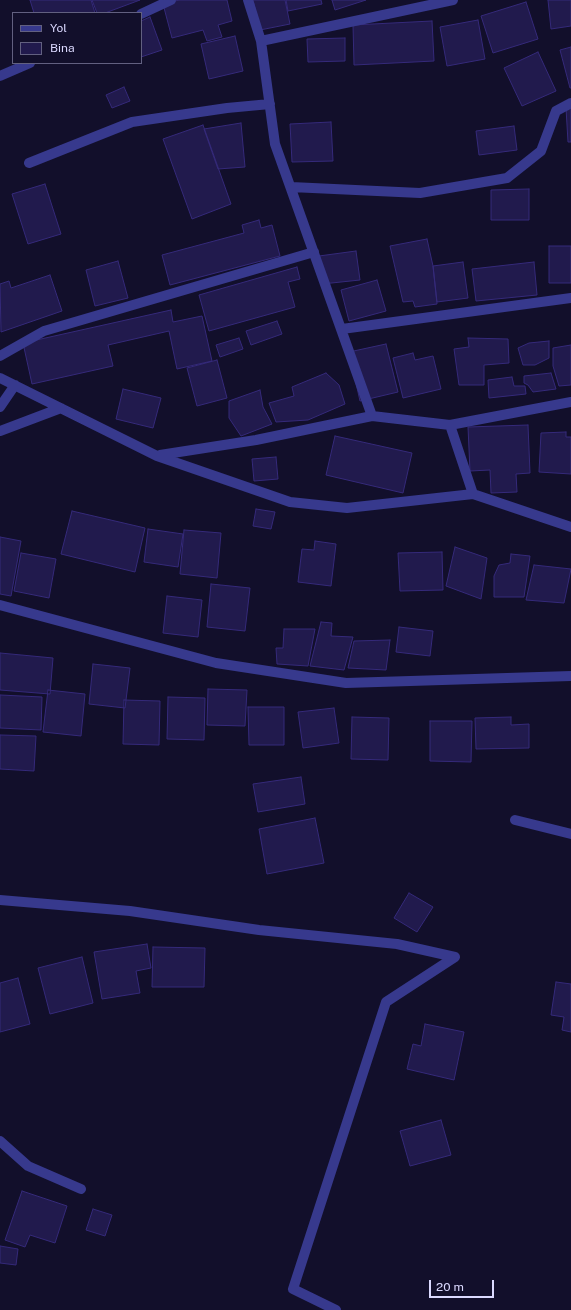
<!DOCTYPE html>
<html>
<head>
<meta charset="utf-8">
<style>
  body { margin:0 }
  #map { position:relative; width:571px; height:1310px; overflow:hidden; background:#120f2b; font-family:"Public Sans",sans-serif }
  canvas { display:block }
  .legend { position:absolute; left:12px; top:12px; width:130px; height:52px; box-sizing:border-box; background:#120f2b; border:1px solid #626080; margin:0; padding:5px 7px; list-style:none; font-size:12px; color:#dbd9ff }
  .legend li { display:flex; align-items:center; gap:8px; height:20px }
  .legend b { width:20px; border:1px solid #626080 }
  .scale { position:absolute; left:429px; top:1280px; width:65px; height:18px; box-sizing:border-box; border:2px solid #dbd9ff; border-top:0; padding-left:5px; font-size:12px; line-height:14px; white-space:nowrap; color:#dbd9ff; -webkit-text-stroke:3px #120f2b; paint-order:stroke }
</style>
</head>
<body>
<div id="map">
<canvas width="571" height="1310"></canvas>
<ul class="legend">
<li><b style="height:5px;background:#37398d"></b>Yol</li>
<li><b style="height:11px;background:#211a4d"></b>Bina</li>
</ul>
<div class="scale">20 m</div>
</div>
<script>
const ctx = document.querySelector('canvas').getContext('2d');
ctx.lineJoin = 'round';
function paint(path, color) { ctx.fillStyle = color; ctx.fill(path, 'evenodd'); }
const toPath = rows => new Path2D(rows.map(r => 'M' + r).join(''));
function stroke(path, color, width, dash) { ctx.strokeStyle = color; ctx.lineWidth = width; ctx.lineCap = dash ? 'butt' : 'round'; ctx.setLineDash(dash || []); ctx.stroke(path); }
const building = toPath([
  [30,0,91,0,95,13,34,13,30,0],
  [92,0,140,0,105,13,97,13,92,0],
  [179,0,227,0,232,21,218,25,222,37,207,41,203,30,172,38,163,4,179,0],
  [253,0,285,0,290,24,260,30,253,0],
  [286,0,321,0,322,4,288,11,286,0],
  [332,0,366,0,335,10,332,0],
  [548,0,571,0,571,26,551,29,548,0],
  [526,2,538,39,493,53,481,16,526,2],
  [150,17,162,50,141,57,141,21,150,17],
  [478,20,485,59,447,66,440,27,478,20],
  [432,21,434,61,354,65,353,25,432,21],
  [235,36,243,71,209,79,201,44,235,36],
  [345,38,345,61,308,62,307,39,345,38],
  [571,47,571,88,570,88,560,50,571,47],
  [538,52,556,91,522,106,504,68,538,52],
  [124,87,130,101,112,108,106,95,124,87],
  [566,108,571,108,571,142,568,142,566,108],
  [331,122,333,161,292,162,290,124,331,122],
  [241,123,245,167,218,169,204,129,241,123],
  [203,125,231,204,192,219,163,139,203,125],
  [514,126,517,150,479,155,476,131,514,126],
  [45,184,61,234,28,244,12,194,45,184],
  [529,189,529,220,491,220,491,190,529,189],
  [259,220,261,228,272,225,280,256,170,285,162,255,244,233,242,225,259,220],
  [427,239,433,266,437,304,415,307,413,301,403,302,390,246,427,239],
  [549,246,571,246,571,283,549,283,549,246],
  [356,251,360,280,322,284,319,256,356,251],
  [118,261,128,298,95,306,86,270,118,261],
  [463,262,468,298,437,302,433,266,463,262],
  [534,262,537,295,476,301,472,269,534,262],
  [297,267,300,279,288,282,295,307,209,331,199,295,297,267],
  [50,275,62,311,1,332,0,284,9,281,11,288,50,275],
  [377,280,386,311,349,321,341,290,377,280],
  [171,310,173,322,202,316,212,361,177,369,169,331,108,345,113,366,32,384,23,343,171,310],
  [277,321,282,334,251,345,246,331,277,321],
  [239,338,243,349,220,357,216,345,239,338],
  [468,338,508,339,509,363,484,365,484,385,459,385,454,349,469,347,468,338],
  [549,341,549,358,535,365,523,365,518,348,529,343,549,341],
  [386,344,398,392,360,401,349,352,386,344],
  [571,345,571,385,559,386,553,366,553,348,571,345],
  [413,353,415,360,433,356,441,389,403,398,393,358,413,353],
  [217,360,227,398,197,406,187,368,217,360],
  [326,373,339,385,345,404,308,420,276,422,269,403,294,396,292,387,326,373],
  [551,373,556,389,533,392,528,385,524,383,524,376,551,373],
  [512,377,514,386,525,386,526,394,489,398,488,380,512,377],
  [123,389,161,398,153,428,116,419,123,389],
  [260,390,263,407,272,424,241,436,229,418,229,401,260,390],
  [528,425,530,473,516,474,517,492,491,493,490,470,470,471,468,427,528,425],
  [566,432,566,437,571,437,571,474,539,472,541,433,566,432],
  [335,436,412,453,403,493,326,475,335,436],
  [276,457,278,479,254,481,252,459,276,457],
  [256,509,275,512,271,529,253,526,256,509],
  [72,511,145,528,135,572,61,554,72,511],
  [148,529,183,534,178,567,144,562,148,529],
  [184,530,221,533,217,578,180,574,184,530],
  [0,537,21,541,11,596,0,594,0,537],
  [315,541,336,544,331,586,298,582,302,549,314,550,315,541],
  [455,547,487,558,481,599,446,586,455,547],
  [442,552,443,590,400,591,398,553,442,552],
  [21,553,56,559,49,598,14,591,21,553],
  [511,554,530,556,524,597,494,597,494,576,499,565,510,563,511,554],
  [534,565,571,569,564,603,526,600,534,565],
  [211,584,250,588,245,631,207,627,211,584],
  [167,596,202,600,198,637,163,633,167,596],
  [321,622,332,623,331,636,353,637,344,670,310,666,321,622],
  [399,627,433,631,430,656,396,652,399,627],
  [284,629,315,629,308,666,277,664,276,648,283,648,284,629],
  [390,640,386,670,348,668,354,641,390,640],
  [0,653,53,658,50,694,0,690,0,653],
  [93,664,130,668,125,708,89,704,93,664],
  [208,689,247,690,245,726,207,725,208,689],
  [48,690,85,694,81,736,43,732,48,690],
  [0,695,42,697,41,730,0,728,0,695],
  [168,697,205,698,204,740,167,739,168,697],
  [124,700,160,701,159,745,123,744,124,700],
  [248,707,284,707,284,745,249,745,248,707],
  [334,708,339,743,303,748,298,712,334,708],
  [352,717,389,718,388,760,351,759,352,717],
  [511,717,511,725,529,724,529,748,476,749,475,718,511,717],
  [430,721,472,721,471,762,430,761,430,721],
  [0,735,36,736,34,771,0,769,0,735],
  [301,777,305,804,258,812,253,784,301,777],
  [315,818,324,863,267,874,259,829,315,818],
  [409,893,433,907,417,932,394,918,409,893],
  [147,944,151,968,136,971,140,993,102,999,94,952,147,944],
  [153,947,205,948,204,987,152,987,153,947],
  [82,957,93,1003,50,1014,38,968,82,957],
  [18,978,30,1024,0,1032,0,983,18,978],
  [556,982,571,984,571,1032,562,1030,564,1017,551,1015,556,982],
  [425,1024,464,1032,454,1080,407,1069,413,1044,421,1046,425,1024],
  [441,1120,451,1155,410,1166,400,1131,441,1120],
  [22,1191,67,1206,55,1243,30,1235,25,1247,5,1240,22,1191],
  [93,1209,112,1215,105,1236,86,1230,93,1209],
  [0,1246,18,1249,16,1265,0,1263,0,1246]
]);
const street = toPath([
  [248,0,261,41,275,144,372,416,450,425,473,494],
  [141,14,171,0],
  [261,41,453,0],
  [0,76,30,63],
  [29,163,132,122,227,108,270,104],
  [291,187,420,193,507,178,541,151,556,111,571,103],
  [342,329,571,298],
  [0,356,44,331,314,252],
  [0,378,157,456,290,502,347,508,473,494,571,527],
  [0,407,15,385],
  [450,425,571,402],
  [0,431,61,408],
  [160,455,256,440,372,416],
  [0,605,216,663,346,683,571,676],
  [515,820,571,834],
  [0,900,130,911,259,930,397,944,455,957],
  [0,1141,28,1166,81,1189],
  [336,1310,293,1289,386,1002,455,957]
]);
paint(building, '#211a4d');
stroke(building, '#352a7a', 1);
stroke(street, '#37398d', 10);
</script>
</body>
</html>
